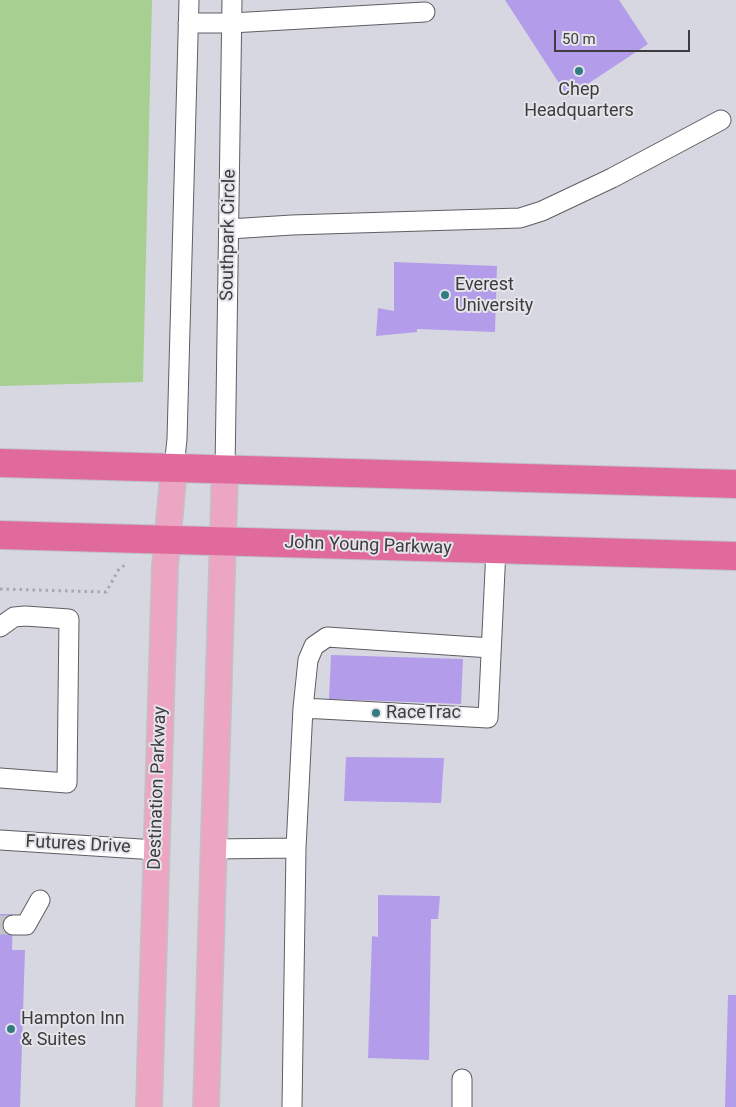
<!DOCTYPE html>
<html>
<head>
<meta charset="utf-8">
<style>
  body { margin:0 }
  #map { position:relative; width:736px; height:1107px; overflow:hidden; background:#e4e4e9; font-family:Roboto,sans-serif }
  canvas { display:block }
  .scale { position:absolute; left:554px; top:30px; width:136px; height:22px; box-sizing:border-box; border:2px solid #3d3d3f; border-top:0; padding-left:6px; font-size:15px; line-height:18px; white-space:nowrap; color:#3d3d3f; -webkit-text-stroke:4px #e4e4e9; paint-order:stroke }
</style>
</head>
<body>
<div id="map">
<canvas width="736" height="1107"></canvas>
<div class="scale">50 m</div>
</div>
<script>
const ctx = document.querySelector('canvas').getContext('2d');
ctx.lineJoin = 'round';
function paint(path, color) { ctx.fillStyle = color; ctx.fill(path, 'evenodd'); }
const toPath = rows => new Path2D(rows.map(r => 'M' + r).join(''));
function stroke(path, color, width, dash) { ctx.strokeStyle = color; ctx.lineWidth = width; ctx.lineCap = dash ? 'butt' : 'round'; ctx.setLineDash(dash || []); ctx.stroke(path); }
function label(font, color, halo, rows, align = 'center') {
  ctx.font = font + ' Roboto,sans-serif'; ctx.lineWidth = 4; ctx.setLineDash([]); ctx.textBaseline = 'middle'; ctx.strokeStyle = halo; ctx.fillStyle = color; for (const [text, x, y, turn = 0] of rows) {
    ctx.save(); ctx.translate(x, y); ctx.rotate((+turn || 0) * Math.PI / 180); ctx.textAlign = isNaN(turn) ? turn : align; if (halo) ctx.strokeText(text, 0, 0); ctx.fillText(text, 0, 0); ctx.restore();
  }
}
const built = toPath([
  [0,0,736,0,736,1107,0,1107]
]);
const green = toPath([
  [0,0,152,0,143,382,0,386]
]);
const building = toPath([
  [505,0,619,0,648,44,568,97],
  [394,262,497,266,495,332,417,329,417,332,376,336,378,308,394,311],
  [331,655,463,659,461,704,329,699],
  [346,757,444,758,441,803,344,801],
  [378,895,440,896,438,919,431,919,429,1060,368,1058,372,936,378,937],
  [0,914,13,914,12,950,25,950,20,1107,0,1107],
  [728,995,736,995,736,1107,725,1107]
]);
const minorTunnel = toPath([
  [0,925,13,925]
]);
const path = toPath([
  [0,589,106,592,119,569,125,565]
]);
const minor = toPath([
  [188,23,231,23,425,12],
  [229,229,292,225,520,218,542,211,612,178,721,120],
  [174,468,177,439,189,0],
  [225,470,232,0],
  [0,627,14,617,25,616,69,619,67,783,0,778],
  [303,708,308,660,314,646,327,637,491,648],
  [0,840,156,850],
  [213,849,296,848,303,708,488,718,496,549],
  [13,925,26,925,40,900],
  [292,1107,296,848],
  [462,1107,462,1079]
]);
const major = toPath([
  [149,1107,165,566,174,468],
  [206,1107,225,470]
]);
const highway = toPath([
  [0,463,736,484],
  [0,535,736,556]
]);
const markers = [
  [579,71,5,"#347b84"],
  [445,295,5,"#347b84"],
  [376,713,5,"#347b84"],
  [11,1029,5,"#347b84"]
];
const poiNames = [
  ["Chep",579,90,"center"],
  ["Headquarters",579,111,"center"],
  ["Everest",455,285],
  ["University",455,306],
  ["RaceTrac",386,713],
  ["Hampton Inn",21,1019],
  ["& Suites",21,1040]
];
const streetNames = [
  ["Southpark Circle",229,235,-89],
  ["John Young Parkway",368,546,2],
  ["Destination Parkway",158,788,-88],
  ["Futures Drive",78,845,3]
];
paint(built, '#d7d7e2');
paint(green, '#a6cf91');
paint(building, '#b39dea');
stroke(minorTunnel, '#c3c3c7', 19, [19, 9]);
stroke(minor, '#5e5e63', 21);
stroke(major, '#c1c1c2', 28);
stroke(highway, '#c1c1c2', 30);
stroke(path, '#a8a8ab', 3, [2.5, 4]);
stroke(minor, '#fff', 19);
stroke(major, '#eca6c4', 25);
stroke(highway, '#e06a9c', 28);
for (const [x, y, r, color] of markers) { const dot = new Path2D(); dot.arc(x, y, r, 0, 2 * Math.PI); ctx.fillStyle = color; ctx.fill(dot); stroke(dot, '#e4e4e9', 2); }
label('18px', '#3d3d3f', '#e4e4e9', poiNames, 'left');
label('18px', '#3d3d3f', '#e4e4e9', streetNames);
</script>
</body>
</html>
